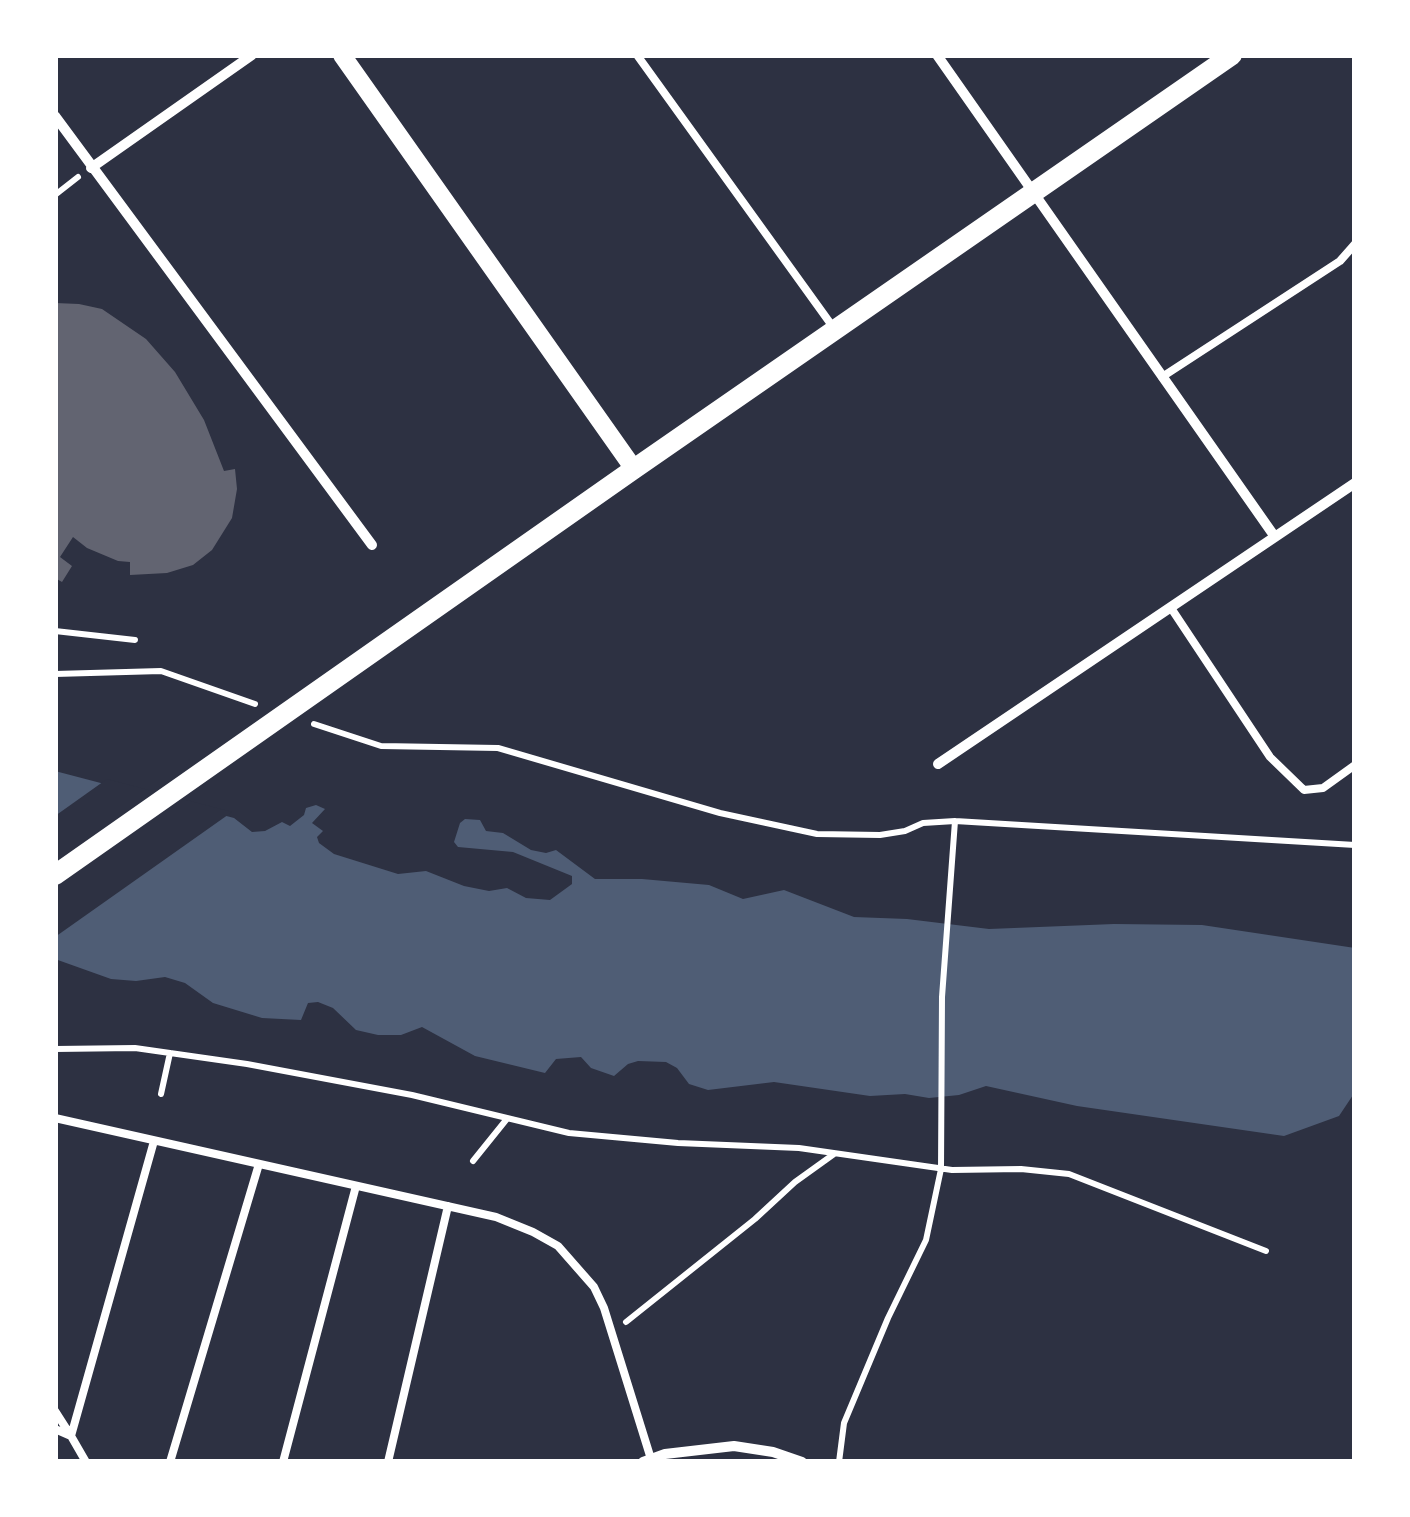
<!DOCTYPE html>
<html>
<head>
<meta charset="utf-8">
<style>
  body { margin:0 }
  #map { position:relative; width:1410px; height:1517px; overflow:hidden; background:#2d3142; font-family:Helvetica,sans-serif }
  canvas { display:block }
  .frame { position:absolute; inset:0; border:58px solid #fff; pointer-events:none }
</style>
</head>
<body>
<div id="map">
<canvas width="1410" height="1517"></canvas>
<div class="frame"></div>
</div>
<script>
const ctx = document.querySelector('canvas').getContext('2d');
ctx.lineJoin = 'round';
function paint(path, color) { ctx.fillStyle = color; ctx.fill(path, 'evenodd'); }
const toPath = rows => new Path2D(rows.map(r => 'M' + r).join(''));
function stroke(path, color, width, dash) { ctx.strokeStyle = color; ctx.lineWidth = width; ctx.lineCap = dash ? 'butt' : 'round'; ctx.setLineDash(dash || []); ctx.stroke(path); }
const water = toPath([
  [55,771,234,818,252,832,265,831,282,822,290,826,304,815,306,808,316,805,325,809,312,823,323,831,317,837,319,843,334,854,398,874,426,871,464,886,489,891,507,888,526,898,550,900,572,884,572,876,513,852,458,847,454,842,460,823,465,819,480,820,486,831,503,833,531,850,546,853,556,850,595,879,642,879,709,885,743,899,784,890,854,917,907,919,989,929,1114,924,1202,925,1355,948,1355,1092,1339,1116,1284,1136,1077,1106,986,1086,959,1095,929,1098,905,1094,870,1096,774,1082,708,1090,689,1084,677,1068,666,1062,638,1061,628,1064,614,1076,591,1068,581,1057,556,1059,545,1073,475,1056,422,1027,401,1035,378,1035,356,1030,333,1008,318,1002,308,1003,301,1020,262,1018,213,1003,185,983,165,977,136,981,111,979,55,959]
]);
const pier = toPath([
  [107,779,232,812,55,937,55,816]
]);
const building = toPath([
  [55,303,79,304,102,309,146,339,175,372,204,420,224,471,235,469,237,489,232,518,212,550,193,565,167,573,130,575,130,562,118,561,87,548,73,537,60,557,72,566,62,582,55,578]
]);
const path = toPath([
  [55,195,78,177],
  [55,631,135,640],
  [55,674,161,671,255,704],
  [314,724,381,746,498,748,720,813,817,834,880,835,905,831,923,823,955,821,1355,845],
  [55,1049,135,1048,247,1064,412,1095,569,1133,678,1143,799,1148,952,1170,1021,1169,1069,1174,1266,1251],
  [161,1094,170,1053],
  [473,1161,506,1120],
  [626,1322,755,1219,795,1182,834,1154],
  [839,1462,844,1423,888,1318,926,1240,941,1169,942,997,955,821]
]);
const service = toPath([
  [637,55,833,327],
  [1162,377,1340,261,1355,244],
  [1171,608,1270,757,1304,790,1323,788,1355,765],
  [55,1118,496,1217,533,1232,558,1246,594,1287,604,1308,651,1459],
  [55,1411,71,1436,154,1141],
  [55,1429,71,1436,86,1462],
  [170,1462,259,1164],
  [283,1462,356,1186],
  [388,1462,448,1206]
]);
const minor = toPath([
  [937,55,1275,537],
  [55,116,372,545],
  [91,168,252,55],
  [938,764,1355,483],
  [643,1462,665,1454,734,1446,773,1452,802,1462]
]);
const tertiary = toPath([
  [342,55,634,469]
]);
const secondary = toPath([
  [55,875,634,469,1232,55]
]);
paint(water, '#4f5d75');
paint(pier, '#2d3142');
paint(building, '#626471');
stroke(path, '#fff', 6);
stroke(service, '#fff', 8);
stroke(minor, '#fff', 10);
stroke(tertiary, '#fff', 18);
stroke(secondary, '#fff', 20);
</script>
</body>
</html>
